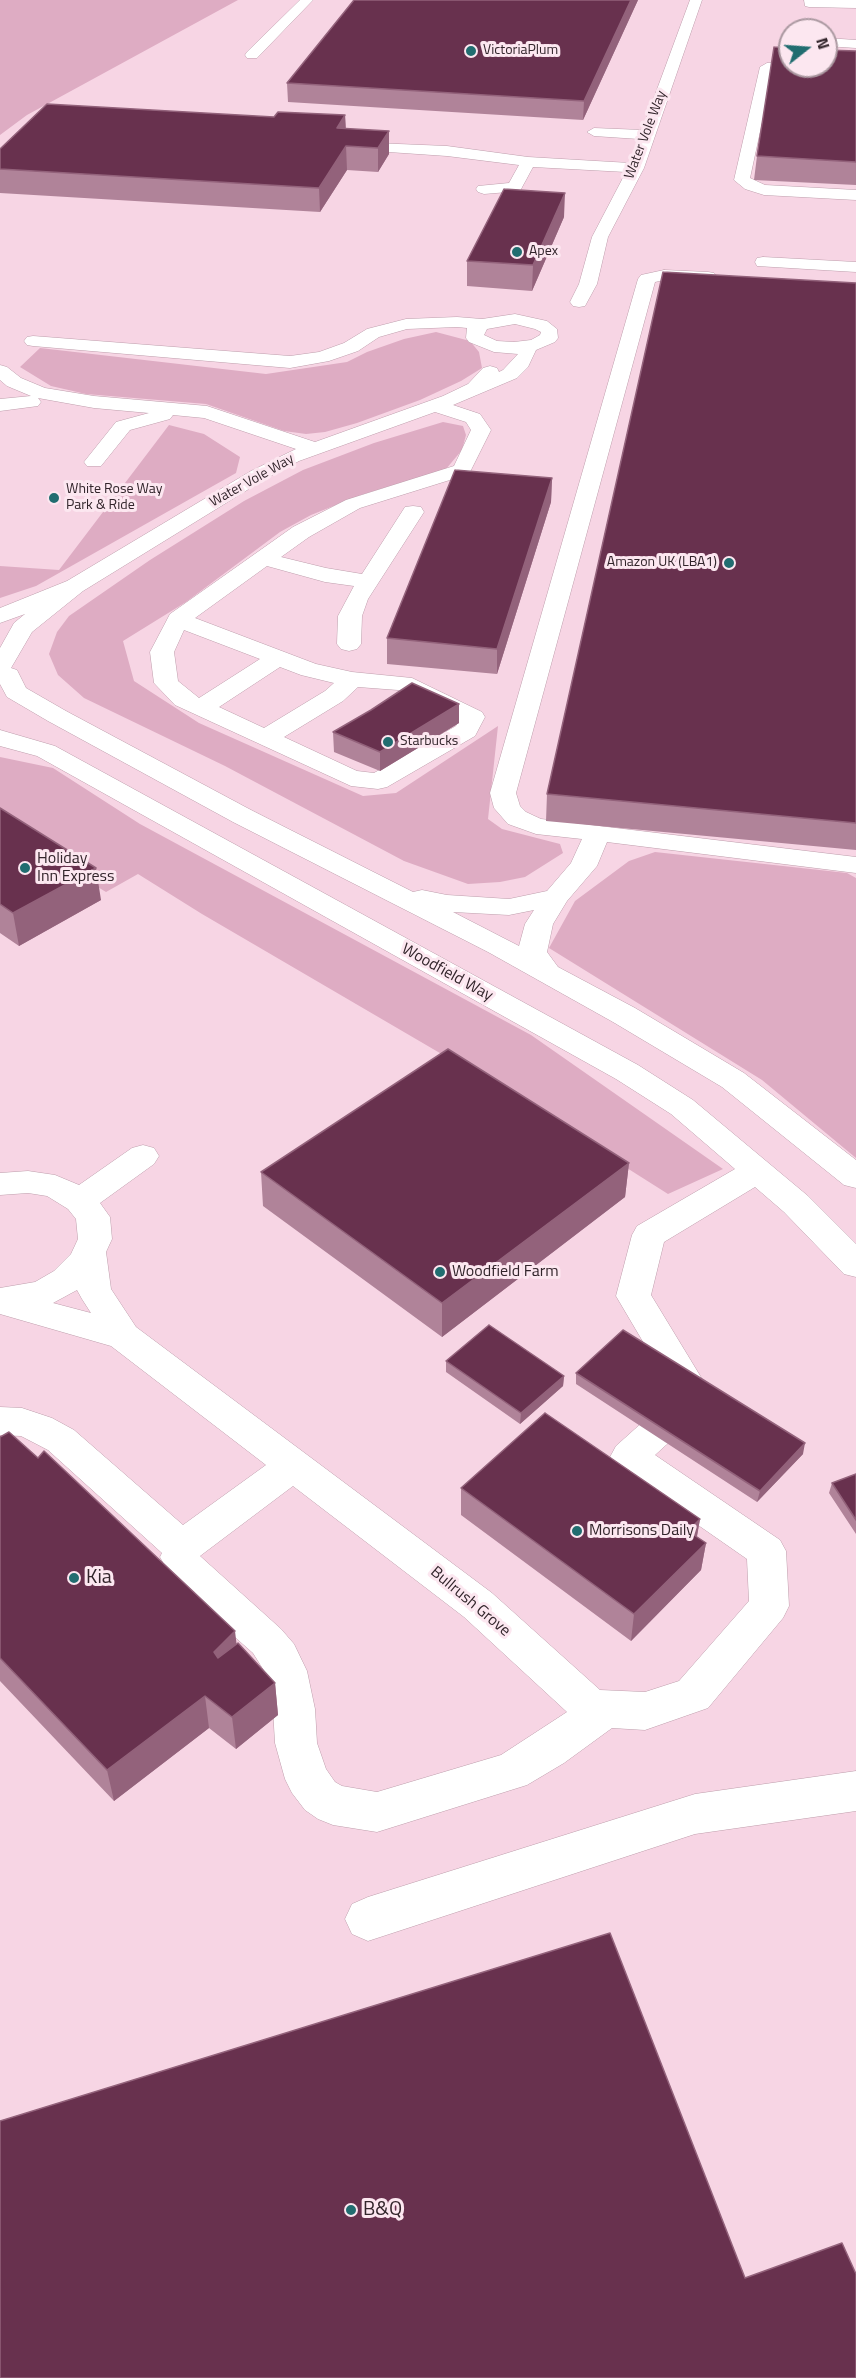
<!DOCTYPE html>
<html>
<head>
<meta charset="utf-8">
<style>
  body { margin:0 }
  #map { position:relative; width:856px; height:2378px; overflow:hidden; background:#f7d5e4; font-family:"Titillium Web",sans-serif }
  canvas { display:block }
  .north { position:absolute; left:778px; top:18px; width:60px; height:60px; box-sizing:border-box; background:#fce7f0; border:2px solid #ab99a1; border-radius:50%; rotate:73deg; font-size:16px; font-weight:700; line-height:24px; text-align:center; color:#32252b }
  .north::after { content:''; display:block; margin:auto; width:21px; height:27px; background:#216d70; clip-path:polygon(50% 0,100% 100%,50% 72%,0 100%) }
</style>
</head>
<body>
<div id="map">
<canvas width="856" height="2378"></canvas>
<div class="north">N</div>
</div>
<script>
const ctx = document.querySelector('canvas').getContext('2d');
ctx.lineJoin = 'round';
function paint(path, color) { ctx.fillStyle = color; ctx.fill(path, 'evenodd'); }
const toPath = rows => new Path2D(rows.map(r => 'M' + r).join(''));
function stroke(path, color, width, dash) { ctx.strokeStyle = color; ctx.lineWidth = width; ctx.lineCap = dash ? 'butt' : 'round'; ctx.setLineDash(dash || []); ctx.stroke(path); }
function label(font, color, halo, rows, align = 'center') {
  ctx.font = font + ' "Titillium Web",sans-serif'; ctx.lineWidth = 6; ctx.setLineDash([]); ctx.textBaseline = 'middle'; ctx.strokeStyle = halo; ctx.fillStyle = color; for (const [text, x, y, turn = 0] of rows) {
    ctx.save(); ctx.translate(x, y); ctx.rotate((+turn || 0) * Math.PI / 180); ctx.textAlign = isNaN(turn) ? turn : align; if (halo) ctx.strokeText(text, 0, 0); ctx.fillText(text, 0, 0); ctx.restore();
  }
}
const green = toPath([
  [0,0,238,0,27,115,0,135],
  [436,332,470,341,479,352,482,368,461,381,420,400,357,423,325,432,306,434,284,431,206,404,86,394,51,386,20,367,40,348,266,374,347,362,367,352,404,339],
  [443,422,463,426,466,435,462,450,446,469,361,495,311,515,280,532,186,602,123,641,134,681,199,723,363,796,396,793,498,726,488,819,502,829,560,844,563,853,525,877,500,882,468,884,404,861,225,766,84,698,58,675,49,654,57,632,69,616,150,560,244,501,303,470,374,443],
  [169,425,204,434,240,457,236,473,36,586,0,598,0,566,59,570],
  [0,757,53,768,140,824,531,1035,723,1169,668,1194,510,1094,202,914,138,874,106,892,0,828],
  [655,852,847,873,856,878,856,1158,762,1080,549,948,575,901,629,861]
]);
const minor = toPath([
  [300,0,313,0,257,58,247,58,245,55,247,52,300,0],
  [690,0,702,0,644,168,608,237,597,284,585,306,579,307,573,306,570,302,579,284,592,237,626,172,533,167,520,191,484,194,478,192,476,189,478,186,509,183,519,165,447,156,374,151,367,147,374,143,447,146,528,157,630,163,639,139,594,136,587,132,594,128,642,130,690,0],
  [804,0,856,0,856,8,809,7,805,6,804,0],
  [826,38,856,40,856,48,826,46,826,38],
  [790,61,790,66,796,66,795,68,773,71,750,178,765,185,856,190,856,200,764,195,745,189,734,180,760,67,767,63,790,61],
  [763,257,856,262,856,272,757,266,755,262,757,258,763,257],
  [664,270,708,272,714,273,717,277,714,281,708,282,664,280,655,282,516,793,520,806,526,812,541,819,856,857,856,873,607,842,597,866,567,901,553,924,547,952,558,967,635,1008,744,1073,856,1160,856,1188,844,1185,722,1087,613,1022,488,952,233,822,48,721,7,697,0,684,0,648,14,623,25,614,0,623,0,608,67,581,251,471,296,449,204,418,173,415,170,419,130,430,101,466,87,466,84,462,116,422,149,413,94,408,38,398,41,402,38,406,0,411,0,399,31,396,7,386,0,380,0,365,7,367,21,378,45,388,94,396,207,406,315,442,443,396,468,384,483,368,490,366,497,368,499,372,503,370,518,354,494,352,469,342,466,338,467,328,457,327,407,329,379,337,358,351,329,361,290,368,33,346,27,345,24,341,27,337,33,336,290,356,319,352,344,343,367,329,406,319,457,317,482,319,515,314,547,321,557,329,558,338,555,342,536,350,528,367,517,378,453,405,480,414,491,430,469,474,360,508,309,537,281,557,326,568,362,574,405,507,413,506,421,507,424,512,368,599,362,616,361,644,357,649,349,651,341,649,337,644,338,616,354,586,325,582,267,566,195,618,316,664,352,672,412,678,482,712,485,717,475,736,387,787,378,789,351,786,175,705,154,683,150,652,170,614,293,527,346,500,454,466,471,430,466,422,435,412,299,461,265,479,83,591,32,632,11,668,17,670,26,688,66,711,251,810,413,892,422,890,447,895,509,899,547,891,571,863,582,839,536,834,508,824,494,808,490,793,638,279,641,275,664,270],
  [515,324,535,329,541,332,540,335,531,340,514,342,497,341,484,335,487,329,515,324],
  [184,630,260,659,199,698,178,681,174,652,184,630],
  [280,667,301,675,334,683,325,691,264,728,219,707,280,667],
  [358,687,398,690,459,720,456,726,374,773,357,771,284,737,343,701,358,687],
  [534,910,525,924,519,946,453,912,509,915,534,910],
  [0,730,55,746,638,1065,693,1100,808,1196,856,1244,856,1277,844,1274,784,1212,755,1187,664,1242,651,1295,713,1397,708,1407,655,1455,780,1540,786,1551,789,1606,783,1618,708,1708,645,1730,612,1728,564,1763,527,1785,377,1832,333,1825,318,1819,305,1810,292,1793,285,1779,275,1743,273,1709,265,1672,253,1653,176,1585,160,1557,162,1553,48,1450,21,1436,0,1435,0,1407,22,1408,52,1418,74,1430,183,1525,266,1465,111,1346,0,1314,0,1288,35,1282,54,1271,71,1254,78,1239,76,1219,68,1209,47,1196,28,1193,0,1195,0,1173,28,1171,55,1175,79,1185,132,1148,143,1145,154,1148,159,1156,154,1164,100,1203,110,1217,112,1239,106,1252,111,1289,136,1327,492,1593,600,1690,645,1692,679,1681,749,1601,747,1559,616,1468,610,1457,616,1446,674,1394,616,1296,632,1235,637,1226,735,1169,671,1114,616,1079,37,756,0,746,0,730],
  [77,1290,82,1299,91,1313,53,1303,77,1290],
  [293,1486,464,1617,567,1712,501,1755,377,1792,342,1786,335,1782,326,1769,317,1743,315,1709,307,1671,294,1644,281,1629,200,1556,293,1486],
  [856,1771,856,1811,695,1834,368,1941,352,1934,345,1919,352,1904,368,1897,695,1794,856,1771]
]);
const wall = toPath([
  [638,0,583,120,288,102,287,83],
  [856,51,856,185,754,180,757,156],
  [345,115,346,129,389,154,378,172,347,170,320,212,0,193,0,149,274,117],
  [564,217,532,291,467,286,467,261],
  [856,283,856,850,546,821,547,794],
  [552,478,551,502,497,674,387,664,387,638],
  [459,723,380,771,334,752,333,732],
  [0,808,101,900,19,946,0,933],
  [629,1163,625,1197,442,1337,263,1206,261,1172],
  [446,1361,564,1376,563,1386,520,1424,446,1372],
  [576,1373,803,1454,757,1502,576,1384],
  [0,1437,236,1644,275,1683,278,1715,236,1749,209,1728,114,1801,0,1681],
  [856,1474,856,1534,829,1493,832,1483],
  [461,1488,700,1519,697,1537,706,1543,701,1570,631,1641,461,1515]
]);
const shadedWall = toPath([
  [631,0,638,0,583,120,584,101],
  [345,115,346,138,337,128],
  [389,131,389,154,378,172,378,148],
  [346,146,347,170,320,212,319,188],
  [565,193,564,217,532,291,533,265],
  [552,478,551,502,497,674,497,649],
  [459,704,459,723,380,771,380,752],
  [96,868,101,900,19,946,13,913],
  [629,1163,625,1197,442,1337,442,1303],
  [564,1376,563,1386,520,1424,521,1413],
  [805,1443,803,1454,757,1502,760,1491],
  [700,1519,695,1546,688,1531],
  [706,1543,701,1570,631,1641,634,1614],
  [235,1631,239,1664,218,1684,214,1652],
  [275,1683,278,1715,236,1749,232,1717],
  [205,1696,209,1728,114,1801,107,1770]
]);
const building = toPath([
  [354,0,631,0,584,101,287,83,354,0],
  [774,47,790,48,790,66,826,66,826,50,856,51,856,162,757,156,774,47],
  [47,104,274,117,278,112,345,115,337,128,389,131,378,148,346,146,319,188,0,169,0,149,47,104],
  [504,189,565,193,533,265,467,261,504,189],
  [663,272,856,283,856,823,547,794,663,272],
  [455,470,552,478,497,649,387,638,455,470],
  [412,683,459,704,380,752,333,732,371,710,412,683],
  [0,808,96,868,13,913,0,904,0,808],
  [448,1049,629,1163,442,1303,261,1172,448,1049],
  [489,1325,564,1376,521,1413,446,1361,489,1325],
  [623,1330,805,1443,760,1491,576,1373,623,1330],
  [545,1413,700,1519,688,1531,706,1543,634,1614,461,1488,545,1413],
  [9,1432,38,1458,44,1451,235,1631,214,1652,218,1658,238,1643,275,1683,232,1717,205,1696,107,1770,0,1658,0,1437,9,1432],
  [856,1474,856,1520,832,1483,856,1474],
  [610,1933,745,2278,842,2243,856,2274,856,2378,0,2378,0,2121,610,1933]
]);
const markers = [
  [471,51,6,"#216d70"],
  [517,252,6,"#216d70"],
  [54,498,6,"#216d70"],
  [729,563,6,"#216d70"],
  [388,742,6,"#216d70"],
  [25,868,6,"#216d70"],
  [440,1272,6,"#216d70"],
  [577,1531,6,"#216d70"],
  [74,1578,6,"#216d70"],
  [351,2210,6,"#216d70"]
];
const farPoinames = [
  ["VictoriaPlum",483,51],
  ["Apex",529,252],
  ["White Rose Way",66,490],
  ["Park & Ride",66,506],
  ["Amazon UK (LBA1)",717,563,"right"],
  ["Starbucks",400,742]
];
const farStreetnames = [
  ["Water Vole Way",646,135,-69],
  ["Water Vole Way",252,481,-29]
];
const poiNames = [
  ["Holiday",37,859],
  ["Inn Express",37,877],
  ["Woodfield Farm",452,1272],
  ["Morrisons Daily",589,1531]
];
const streetNames = [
  ["Woodfield Way",447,973,29],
  ["Bullrush Grove",470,1602,40]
];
const nearPoinames = [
  ["Kia",86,1578],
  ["B&Q",363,2210]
];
paint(green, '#deacc3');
stroke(minor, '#be9eac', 1);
paint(minor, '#fff');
paint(wall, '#b08399');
paint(shadedWall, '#93627b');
paint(building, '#68314e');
stroke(building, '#93627b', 1.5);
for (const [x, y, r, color] of markers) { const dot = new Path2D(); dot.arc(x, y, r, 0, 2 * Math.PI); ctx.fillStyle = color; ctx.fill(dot); stroke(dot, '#fce7f0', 2); }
label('14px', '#32252b', '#fce7f0', farPoinames, 'left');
label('14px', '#32252b', '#fce7f0', farStreetnames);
label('16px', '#32252b', '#fce7f0', poiNames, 'left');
label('16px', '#32252b', '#fce7f0', streetNames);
label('20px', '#32252b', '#fce7f0', nearPoinames, 'left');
</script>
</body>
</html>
